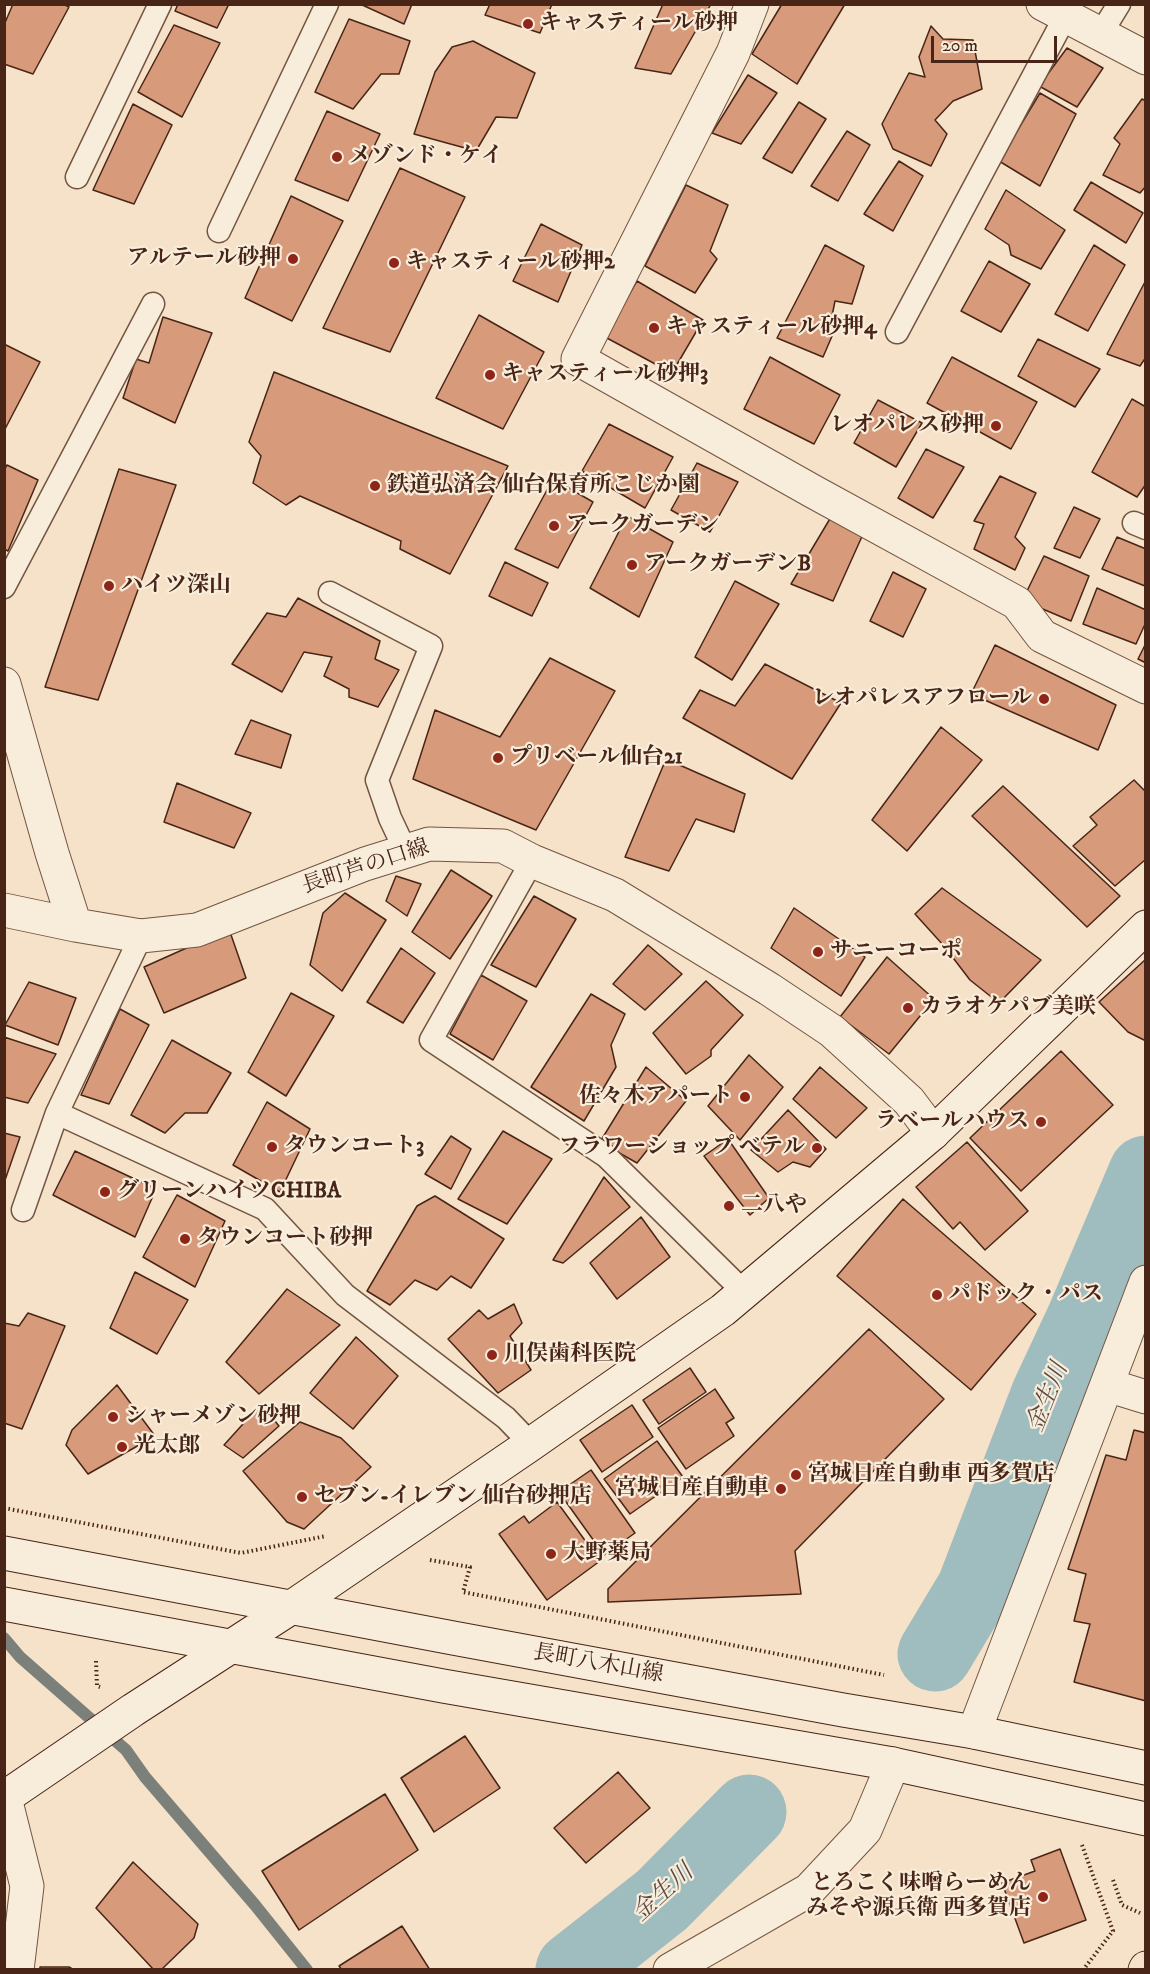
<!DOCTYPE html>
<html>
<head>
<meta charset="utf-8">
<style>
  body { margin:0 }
  #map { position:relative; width:1150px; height:1974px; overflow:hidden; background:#f5e2c8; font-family:"IM FELL DW Pica",serif }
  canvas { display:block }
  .frame { position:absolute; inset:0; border:6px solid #482516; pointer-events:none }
  .scale { position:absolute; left:931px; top:36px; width:126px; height:27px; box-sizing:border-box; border:3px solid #482516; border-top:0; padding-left:8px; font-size:18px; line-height:21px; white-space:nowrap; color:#482516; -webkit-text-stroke:4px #f8ecdb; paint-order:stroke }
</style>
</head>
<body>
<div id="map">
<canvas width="1150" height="1974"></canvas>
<div class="frame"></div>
<div class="scale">20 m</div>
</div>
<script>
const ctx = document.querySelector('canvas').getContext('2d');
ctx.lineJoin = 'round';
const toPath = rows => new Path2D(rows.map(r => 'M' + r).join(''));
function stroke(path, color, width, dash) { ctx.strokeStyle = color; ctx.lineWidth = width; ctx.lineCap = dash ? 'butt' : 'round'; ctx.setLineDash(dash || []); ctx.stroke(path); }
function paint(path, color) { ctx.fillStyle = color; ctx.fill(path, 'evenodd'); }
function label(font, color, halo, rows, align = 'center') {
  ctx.font = font + ' "IM FELL DW Pica","Noto Serif JP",serif'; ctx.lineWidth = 4.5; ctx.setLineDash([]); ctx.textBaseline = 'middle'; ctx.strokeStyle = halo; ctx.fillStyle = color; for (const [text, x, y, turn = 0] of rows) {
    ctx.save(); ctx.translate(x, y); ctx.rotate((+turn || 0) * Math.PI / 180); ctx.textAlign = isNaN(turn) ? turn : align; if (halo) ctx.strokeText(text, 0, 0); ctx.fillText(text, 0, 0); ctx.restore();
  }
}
const stream = toPath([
  [4,1638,20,1657,126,1750,145,1777,255,1905,307,1970]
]);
const river = toPath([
  [935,1654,974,1589,1048,1396,1084,1319,1146,1173],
  [573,1970,662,1900,749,1812]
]);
const building = toPath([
  [13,4,63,4,69,7,33,74,4,64,4,25,13,4],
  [178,4,229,4,217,28,175,11,178,4],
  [360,4,412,4,404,24,360,4],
  [490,4,552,4,540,33,485,15,490,4],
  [663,4,711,4,671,74,635,68,663,4],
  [782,4,845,4,797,84,752,54,782,4],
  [349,19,410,41,399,74,381,74,353,109,315,92,349,19],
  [174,25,220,43,182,117,138,92,174,25],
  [931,26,943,39,973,40,982,89,953,101,935,120,947,134,931,166,893,149,882,124,909,73,925,77,919,57,931,26],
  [473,41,535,73,517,118,496,117,476,151,414,134,435,72,452,47,473,41],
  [1067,48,1103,68,1077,107,1039,86,1067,48],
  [748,75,777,93,741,144,712,133,748,75],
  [1040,93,1076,114,1040,186,999,161,1040,93],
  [1142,99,1146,101,1146,186,1140,193,1103,175,1120,144,1114,138,1142,99],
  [799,102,826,119,792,173,763,158,799,102],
  [133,104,172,125,134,204,93,190,133,104],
  [327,111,380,134,348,201,295,180,327,111],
  [847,131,870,145,838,201,811,186,847,131],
  [899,161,923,176,893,231,864,214,899,161],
  [400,168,465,197,390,352,323,328,400,168],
  [1091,182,1143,213,1126,243,1074,210,1091,182],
  [686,185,728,205,710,251,717,259,695,293,645,266,686,185],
  [1006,190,1065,230,1041,269,1011,255,1009,245,985,229,1006,190],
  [291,196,343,221,292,321,245,298,291,196],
  [541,224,582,245,558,302,513,281,541,224],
  [825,245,864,266,852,304,835,301,832,316,839,320,823,357,777,338,825,245],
  [1094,245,1125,265,1088,331,1055,314,1094,245],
  [989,261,1030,284,1001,332,961,311,989,261],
  [1146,280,1146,357,1140,366,1107,354,1146,280],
  [637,281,703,320,672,373,605,337,637,281],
  [479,315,544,352,503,429,436,398,479,315],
  [163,317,212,333,175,423,123,398,136,359,149,363,163,317],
  [1038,339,1100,369,1075,407,1018,376,1038,339],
  [4,344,40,362,4,431,4,344],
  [770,357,840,395,814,444,744,409,770,357],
  [952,357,1037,402,1011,449,927,403,952,357],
  [274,372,508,466,450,574,400,549,401,541,300,496,286,505,253,483,261,456,249,442,274,372],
  [1132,399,1146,407,1146,484,1137,497,1092,472,1132,399],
  [878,400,922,423,896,467,854,443,878,400],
  [609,424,673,457,645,508,582,471,609,424],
  [926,449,964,467,933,518,898,498,926,449],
  [697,463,738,482,710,532,671,510,697,463],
  [7,465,38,480,8,551,4,549,4,470,7,465],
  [119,469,176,485,98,700,45,687,119,469],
  [1000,476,1036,493,1015,537,1025,548,1015,570,974,549,984,524,974,521,1000,476],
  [553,479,593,502,558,568,515,549,553,479],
  [1074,507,1100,519,1080,558,1054,548,1074,507],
  [627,516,673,542,639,617,590,588,627,516],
  [831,517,864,532,833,601,791,584,831,517],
  [1117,537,1146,549,1145,586,1102,569,1117,537],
  [1044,556,1089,576,1071,621,1031,604,1027,591,1044,556],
  [505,562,548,583,532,616,489,596,505,562],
  [893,572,926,589,903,637,870,621,893,572],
  [735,581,779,604,732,680,695,657,735,581],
  [1097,588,1146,610,1146,622,1136,644,1083,624,1097,588],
  [298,598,380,641,375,659,399,670,378,707,349,697,349,689,324,676,332,657,304,652,282,692,232,664,267,613,286,617,298,598],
  [1146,643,1146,663,1138,659,1146,643],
  [995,645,1116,705,1098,750,971,694,995,645],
  [550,658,615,691,536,830,413,779,435,710,500,737,550,658],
  [765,664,841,703,792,779,683,718,700,690,735,706,765,664],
  [251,720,291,735,281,768,235,754,251,720],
  [941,727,982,760,907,851,872,820,941,727],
  [666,759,745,794,734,832,696,819,669,871,625,857,666,759],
  [1134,780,1146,792,1146,859,1115,886,1073,846,1097,825,1090,817,1134,780],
  [177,783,251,813,234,848,164,822,177,783],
  [1003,786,1120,896,1087,927,972,816,1003,786],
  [451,870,492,896,450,959,412,932,451,870],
  [396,876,421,884,407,916,386,901,396,876],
  [942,888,1041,960,999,1003,970,980,944,946,915,914,942,888],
  [345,893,386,920,342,991,310,965,323,913,345,893],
  [534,896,576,919,536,987,491,965,534,896],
  [794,908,865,957,841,996,771,948,794,908],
  [229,929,246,978,164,1013,144,967,229,929],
  [648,945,682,974,645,1010,613,984,648,945],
  [401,948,435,973,403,1023,367,1002,401,948],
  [887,957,934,999,889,1054,840,1017,887,957],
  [1146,959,1146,1041,1128,1032,1099,1002,1146,959],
  [481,975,527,1001,493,1060,450,1034,481,975],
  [706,981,743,1015,711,1050,711,1056,686,1074,653,1033,706,981],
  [29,982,76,998,58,1045,5,1025,29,982],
  [291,993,334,1016,286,1096,248,1072,291,993],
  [591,994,625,1014,611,1045,616,1067,584,1121,531,1087,591,994],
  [120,1009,149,1025,109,1104,81,1095,120,1009],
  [4,1037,56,1054,28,1103,4,1097,4,1037],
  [172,1040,231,1073,207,1113,185,1113,165,1133,131,1115,172,1040],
  [1061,1051,1113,1105,1021,1191,970,1138,1061,1051],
  [749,1055,783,1087,740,1140,708,1106,749,1055],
  [646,1067,686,1101,637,1163,600,1142,646,1067],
  [820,1067,867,1108,836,1138,793,1099,820,1067],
  [267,1102,310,1129,280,1192,233,1165,267,1102],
  [788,1110,826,1149,810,1167,793,1162,778,1172,751,1150,788,1110],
  [503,1131,552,1159,507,1224,458,1199,503,1131],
  [4,1133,20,1137,4,1183,4,1133],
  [451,1136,471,1149,451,1189,425,1174,451,1136],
  [728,1139,769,1198,750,1215,704,1156,728,1139],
  [967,1142,1028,1211,985,1250,960,1222,953,1229,916,1187,967,1142],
  [75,1151,156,1189,135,1237,53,1195,75,1151],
  [604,1177,630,1207,563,1263,553,1260,604,1177],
  [177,1195,225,1221,195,1287,143,1257,177,1195],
  [435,1196,504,1239,471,1288,451,1276,437,1290,415,1280,390,1305,367,1291,417,1206,435,1196],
  [903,1199,1036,1314,971,1390,837,1276,903,1199],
  [641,1217,670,1257,617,1299,590,1263,641,1217],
  [135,1272,188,1300,157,1354,110,1328,135,1272],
  [287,1289,340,1325,259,1394,226,1362,287,1289],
  [514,1304,522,1323,510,1336,531,1370,498,1393,448,1339,479,1310,488,1319,514,1304],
  [28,1313,65,1326,22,1429,4,1423,4,1323,19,1326,28,1313],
  [869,1329,944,1399,795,1551,801,1594,608,1602,608,1589,869,1329],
  [356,1337,398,1376,353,1429,310,1393,356,1337],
  [690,1368,706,1392,659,1424,643,1400,690,1368],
  [117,1385,155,1436,88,1474,66,1445,72,1430,117,1385],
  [715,1389,734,1418,726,1423,734,1436,686,1469,658,1428,715,1389],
  [261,1404,279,1426,243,1458,224,1445,261,1404],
  [632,1405,653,1437,602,1472,580,1440,632,1405],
  [300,1422,341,1438,371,1467,304,1529,287,1522,243,1471,300,1422],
  [1134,1430,1146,1433,1146,1701,1074,1682,1090,1624,1074,1621,1086,1574,1068,1569,1106,1455,1126,1460,1134,1430],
  [657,1441,683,1477,630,1514,604,1479,657,1441],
  [591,1470,635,1533,604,1555,559,1492,591,1470],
  [557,1502,600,1561,547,1600,499,1534,524,1516,529,1523,557,1502],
  [465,1736,500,1788,434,1832,401,1778,465,1736],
  [618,1772,650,1808,586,1863,554,1828,618,1772],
  [385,1794,418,1850,299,1930,262,1871,385,1794],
  [1060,1849,1086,1920,1024,1943,1002,1883,1035,1871,1031,1860,1060,1849],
  [133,1862,198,1924,194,1938,161,1970,154,1970,96,1908,133,1862],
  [402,1926,430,1970,342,1970,339,1966,402,1926],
  [40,1967,69,1967,74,1970,40,1970,40,1967]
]);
const path = toPath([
  [4,1508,241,1553,326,1536],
  [430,1560,470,1567,463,1592,884,1675],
  [96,1661,97,1686,100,1687],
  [1082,1845,1113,1931,1083,1970],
  [1113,1880,1122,1905,1140,1913]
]);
const lane = toPath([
  [1100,35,1119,4],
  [77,177,160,4],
  [219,231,327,4],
  [897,332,1065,17],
  [1134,523,1146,528],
  [4,587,153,304],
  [330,593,431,646,377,780,390,818,406,852],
  [532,861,431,1040,606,1156,744,1292],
  [57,1113,265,1209,345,1295,506,1418,531,1444],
  [23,1210,57,1113,141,936]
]);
const street = toPath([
  [752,4,733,53,578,359,814,492,1017,603,1042,636,1146,687],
  [1043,4,1146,58],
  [4,684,52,853,75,925,141,936,197,930,365,864,429,844,503,846,532,861,615,895,769,989,832,1031,909,1101,933,1133],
  [4,910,75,925],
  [1107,1385,1146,1397],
  [974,1732,1146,1282],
  [5,1798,27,1886,17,1970],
  [670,1970,809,1890,865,1830,893,1764]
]);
const secondary = toPath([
  [4,1553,453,1638,843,1710,974,1732,1146,1768],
  [4,1604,443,1686,893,1764,1146,1819],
  [4,1798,133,1710,292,1607,531,1444,723,1310,933,1133,1146,927]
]);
const highway = toPath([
  [1145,1970,1146,1968]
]);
const markers = [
  [528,24,6,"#8f2418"],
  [337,157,6,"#8f2418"],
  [293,259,6,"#8f2418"],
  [394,263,6,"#8f2418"],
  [654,328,6,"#8f2418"],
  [490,375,6,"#8f2418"],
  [996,426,6,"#8f2418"],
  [375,486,6,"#8f2418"],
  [554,526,6,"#8f2418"],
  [632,565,6,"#8f2418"],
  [109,586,6,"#8f2418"],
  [1044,699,6,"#8f2418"],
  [498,758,6,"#8f2418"],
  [818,952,6,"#8f2418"],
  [908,1008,6,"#8f2418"],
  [745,1097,6,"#8f2418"],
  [1041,1122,6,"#8f2418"],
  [272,1147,6,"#8f2418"],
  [817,1148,6,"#8f2418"],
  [105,1192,6,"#8f2418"],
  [729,1206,6,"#8f2418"],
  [185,1239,6,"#8f2418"],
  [937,1295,6,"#8f2418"],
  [492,1355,6,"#8f2418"],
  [113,1417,6,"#8f2418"],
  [122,1447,6,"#8f2418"],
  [796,1475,6,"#8f2418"],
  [781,1489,6,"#8f2418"],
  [302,1497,6,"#8f2418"],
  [551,1554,6,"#8f2418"],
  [1043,1897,6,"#8f2418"]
];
const poiNames = [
  ["キャスティール砂押",540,24],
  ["メゾンド・ケイ",349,157],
  ["アルテール砂押",281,259,"right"],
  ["キャスティール砂押2",406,263],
  ["キャスティール砂押4",666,328],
  ["キャスティール砂押3",502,375],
  ["レオパレス砂押",984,426,"right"],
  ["鉄道弘済会 仙台保育所こじか園",387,486],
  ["アークガーデン",566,526],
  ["アークガーデンB",644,565],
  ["ハイツ深山",121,586],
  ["レオパレスアフロール",1032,699,"right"],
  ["プリベール仙台21",510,758],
  ["サニーコーポ",830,952],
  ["カラオケパブ美咲",920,1008],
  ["佐々木アパート",733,1097,"right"],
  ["ラベールハウス",1029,1122,"right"],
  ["タウンコート3",284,1147],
  ["フラワーショップ べテル",805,1148,"right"],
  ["グリーンハイツCHIBA",117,1192],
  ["二八や",741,1206],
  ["タウンコート砂押",197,1239],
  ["パドック・パス",949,1295],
  ["川俣歯科医院",504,1355],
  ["シャーメゾン砂押",125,1417],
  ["光太郎",134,1447],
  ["宮城日産自動車 西多賀店",808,1475],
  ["宮城日産自動車",769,1489,"right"],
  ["セブン-イレブン 仙台砂押店",314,1497],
  ["大野薬局",563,1554],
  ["とろこく味噌らーめん",1031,1884,"right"],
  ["みそや源兵衛 西多賀店",1031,1909,"right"]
];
const streetNames = [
  ["長町芦の口線",366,868,-18],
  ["長町八木山線",598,1665,10]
];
const waterNames = [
  ["金生川",1049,1398,-68],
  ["金生川",664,1894,-42]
];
stroke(stream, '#7c807b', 12);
stroke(river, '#9fbcbe', 75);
paint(building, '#d79b7c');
stroke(building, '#482516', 1.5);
stroke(lane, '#735442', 25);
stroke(street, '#735442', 35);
stroke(secondary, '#482516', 35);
stroke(highway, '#482516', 35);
stroke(path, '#482516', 4, [1.5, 3]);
stroke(lane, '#f8ecdb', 22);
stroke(street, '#f8ecdb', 33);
stroke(secondary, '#f8ecdb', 33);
stroke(highway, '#f5e2c8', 33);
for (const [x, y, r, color] of markers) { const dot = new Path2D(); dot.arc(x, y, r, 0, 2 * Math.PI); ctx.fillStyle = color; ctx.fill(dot); stroke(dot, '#f8ecdb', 2); }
label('bold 22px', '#482516', '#f8ecdb', poiNames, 'left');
label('22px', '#482516', '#f8ecdb', streetNames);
label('italic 24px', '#5e4b40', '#f8ecdb', waterNames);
</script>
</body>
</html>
